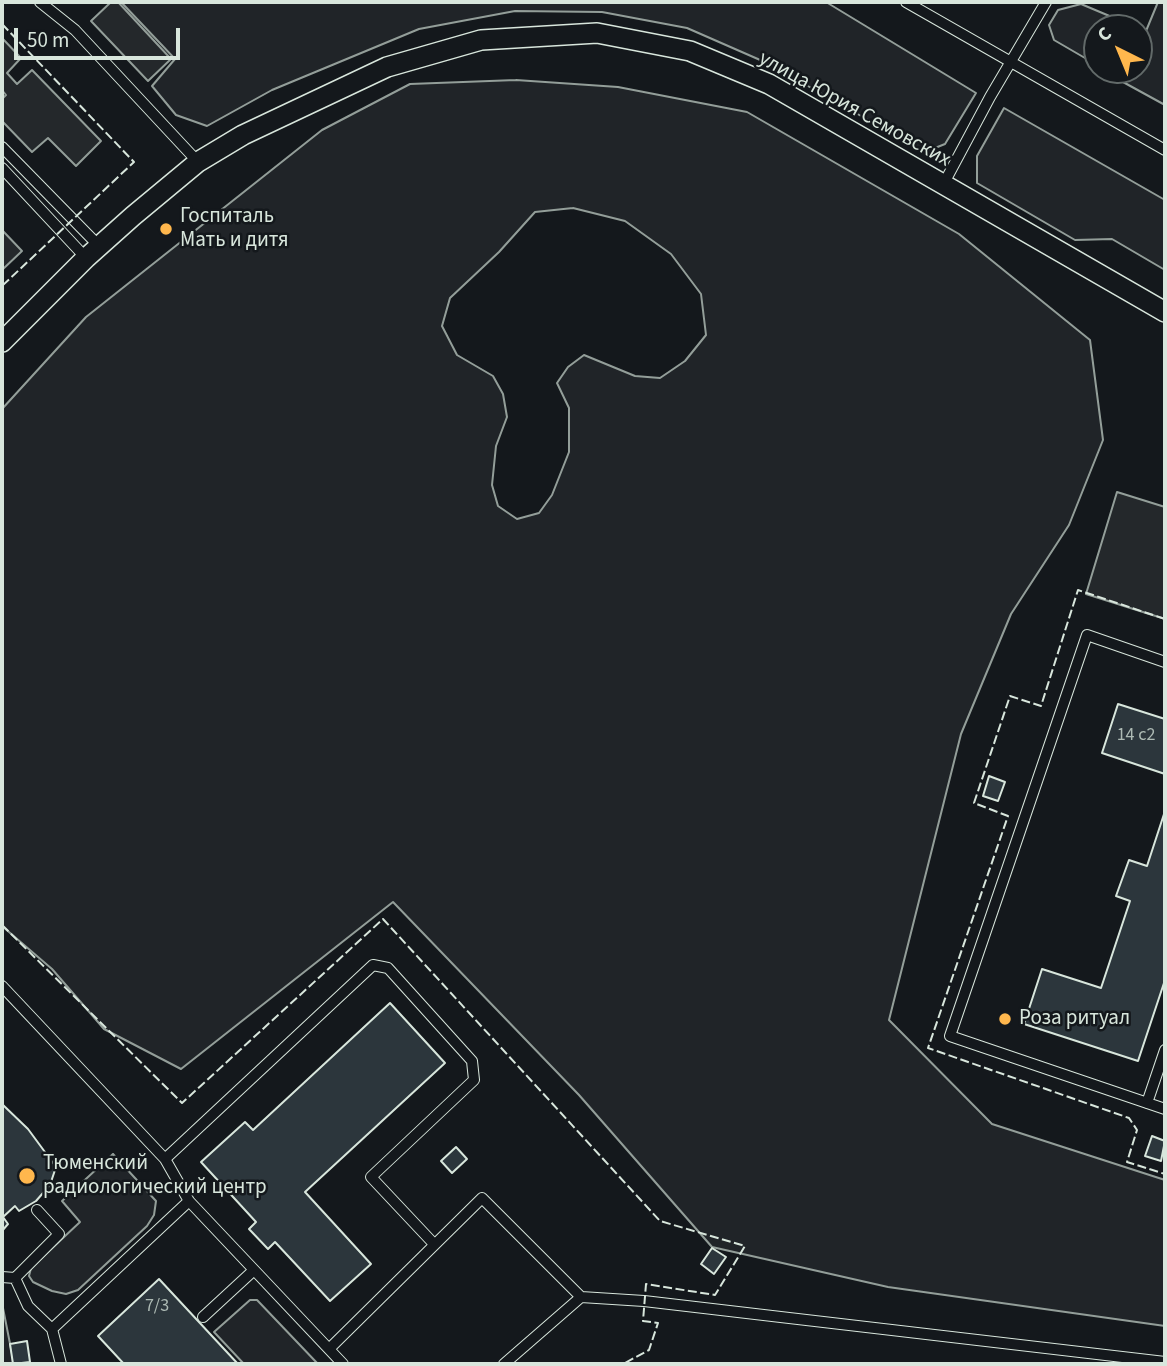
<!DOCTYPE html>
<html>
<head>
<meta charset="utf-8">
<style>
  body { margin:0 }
  #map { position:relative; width:1167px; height:1366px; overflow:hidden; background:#14181c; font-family:"Source Sans 3",sans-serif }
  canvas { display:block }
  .frame { position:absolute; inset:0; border:4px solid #d8e6dc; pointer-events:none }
  .north { position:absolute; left:1083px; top:14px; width:70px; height:70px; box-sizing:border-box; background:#14181c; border:2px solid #626a69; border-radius:50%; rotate:317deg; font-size:19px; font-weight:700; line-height:28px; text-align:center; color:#d8e6dc }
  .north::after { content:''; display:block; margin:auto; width:24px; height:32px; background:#ffb74d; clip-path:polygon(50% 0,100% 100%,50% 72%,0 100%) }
  .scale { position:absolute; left:14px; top:28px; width:166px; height:32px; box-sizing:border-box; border:4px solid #d8e6dc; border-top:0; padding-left:9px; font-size:21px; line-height:24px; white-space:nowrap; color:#d8e6dc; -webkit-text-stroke:5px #14181c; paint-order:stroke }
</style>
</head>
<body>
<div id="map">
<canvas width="1167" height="1366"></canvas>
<div class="frame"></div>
<div class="north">С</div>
<div class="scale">50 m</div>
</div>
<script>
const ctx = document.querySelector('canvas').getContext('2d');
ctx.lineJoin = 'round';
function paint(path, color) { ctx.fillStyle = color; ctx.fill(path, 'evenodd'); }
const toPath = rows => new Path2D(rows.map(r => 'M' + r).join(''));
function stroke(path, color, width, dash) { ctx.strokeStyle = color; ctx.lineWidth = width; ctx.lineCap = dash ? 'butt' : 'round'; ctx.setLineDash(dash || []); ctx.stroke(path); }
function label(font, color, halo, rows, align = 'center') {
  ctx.font = font + ' "Source Sans 3",sans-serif'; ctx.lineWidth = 5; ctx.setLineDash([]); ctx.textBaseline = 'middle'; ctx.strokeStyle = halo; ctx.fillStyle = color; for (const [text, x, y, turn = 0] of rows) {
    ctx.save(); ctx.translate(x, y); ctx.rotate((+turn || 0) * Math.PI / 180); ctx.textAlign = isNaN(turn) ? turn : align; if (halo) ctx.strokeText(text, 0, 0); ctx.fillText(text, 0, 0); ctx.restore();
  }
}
const green = toPath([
  [121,2,826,2,976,93,945,144,925,152,767,63,687,28,602,12,515,11,419,29,272,90,207,126,176,115,152,86,175,59,121,2],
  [1158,2,1165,2,1165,105,1123,82,1127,73,1117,77,1105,70,1139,70,1139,28,1146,31,1158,2],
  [1081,4,1138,28,1097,28,1097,65,1054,40,1049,25,1058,10,1081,4],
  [516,80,618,87,747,112,959,234,1090,340,1103,440,1069,525,1011,614,961,734,889,1020,992,1124,1165,1180,1165,1326,888,1287,712,1247,579,1095,393,902,181,1069,104,1029,52,969,2,926,2,409,86,317,322,130,410,84,516,80],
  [573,208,625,221,671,254,701,294,706,335,685,361,660,378,635,376,584,355,568,367,557,383,569,408,569,452,552,495,539,513,517,519,498,506,492,485,496,446,507,417,503,394,493,376,457,355,442,326,450,298,499,252,535,212,573,208],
  [1004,108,1165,200,1165,270,1112,239,1075,240,977,183,977,156,1004,108],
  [113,1154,156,1201,154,1215,147,1226,78,1290,66,1294,52,1291,33,1282,29,1276,31,1268,80,1222,62,1201,113,1154],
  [250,1300,257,1300,318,1364,244,1364,214,1332,250,1300],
  [2,1303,14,1364,2,1364,2,1303]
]);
const parking = toPath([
  [111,2,118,2,171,59,148,81,91,21,111,2],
  [2,38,21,58,7,73,17,84,32,70,101,141,76,166,48,138,32,152,2,121,2,99,6,95,2,90,2,38],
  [2,230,22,251,2,270,2,230],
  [1117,492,1165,507,1165,619,1086,594,1117,492]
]);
const building = toPath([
  [1118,704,1165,719,1165,774,1102,753,1118,704],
  [989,776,1005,782,998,801,983,796,989,776],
  [1165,811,1165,980,1138,1061,1024,1024,1042,969,1101,988,1130,901,1116,896,1129,860,1147,866,1165,811],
  [390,1003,445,1063,305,1192,371,1264,330,1301,275,1242,268,1249,249,1229,256,1222,201,1162,245,1122,253,1130,390,1003],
  [2,1104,28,1129,56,1167,50,1185,36,1201,19,1211,15,1206,3,1217,8,1224,2,1231,2,1104],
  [1152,1136,1165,1141,1161,1161,1145,1156,1152,1136],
  [456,1147,467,1159,452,1173,441,1161,456,1147],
  [712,1248,726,1257,714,1274,701,1264,712,1248],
  [159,1279,238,1364,124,1364,98,1336,159,1279],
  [27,1341,30,1362,13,1364,10,1344,27,1341]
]);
const lane = toPath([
  [40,2,75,30,198,162],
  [906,2,1165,150],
  [2,147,99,246],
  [2,168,86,258],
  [943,185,990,97,1046,2],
  [1165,662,1087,635,950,1036,1165,1109],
  [2,986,165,1159,189,1201,343,1364],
  [1147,1103,1165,1050],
  [165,1159,373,965,388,968,472,1061,474,1080,371,1177,434,1244],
  [2,1277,15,1278,28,1306,52,1329,189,1201],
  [15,1278,59,1234,37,1210],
  [203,1317,254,1270],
  [52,1329,61,1364],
  [330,1348,482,1198,581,1297],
  [504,1364,581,1297,644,1301,1165,1362]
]);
const street = toPath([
  [2,342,86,258,133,216,198,162,243,135,387,67,481,40,597,33,690,51,769,84,1165,312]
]);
const fence = toPath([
  [2,24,134,162,2,286],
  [1165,619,1078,590,1041,706,1010,696,974,803,1008,816,928,1048,1129,1118,1137,1130,1127,1162,1165,1174],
  [2,925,182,1103,383,919,660,1221,745,1246,715,1295,646,1284,643,1321,658,1323,649,1350,623,1364]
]);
const markers = [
  [166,229,7,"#ffb74d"],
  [1005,1019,7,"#ffb74d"],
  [27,1176,9,"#ffb74d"]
];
const numberNames = [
  ["14 с2",1136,736],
  ["7/3",157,1307]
];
const streetNames = [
  ["улица Юрия Семовских",854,110,29]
];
const poiNames = [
  ["Госпиталь",180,217],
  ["Мать и дитя",180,241],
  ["Роза ритуал",1019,1019],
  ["Тюменский",43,1164],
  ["радиологический центр",43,1188]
];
paint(green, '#202428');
stroke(green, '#939e99', 2);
paint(parking, '#24282b');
stroke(parking, '#939e99', 2);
paint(building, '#2c363c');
stroke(building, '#d8e6dc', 2);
stroke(lane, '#d8e6dc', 12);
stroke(street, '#d8e6dc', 22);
stroke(lane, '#14181c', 10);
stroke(street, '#14181c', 19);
stroke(fence, '#d8e6dc', 2, [9, 3.5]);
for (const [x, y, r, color] of markers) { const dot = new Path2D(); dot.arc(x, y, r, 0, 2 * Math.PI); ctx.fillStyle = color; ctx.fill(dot); stroke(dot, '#14181c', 2.5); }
label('18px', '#adbab4', null, numberNames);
label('21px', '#d8e6dc', '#14181c', streetNames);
label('21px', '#d8e6dc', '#14181c', poiNames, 'left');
</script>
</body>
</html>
